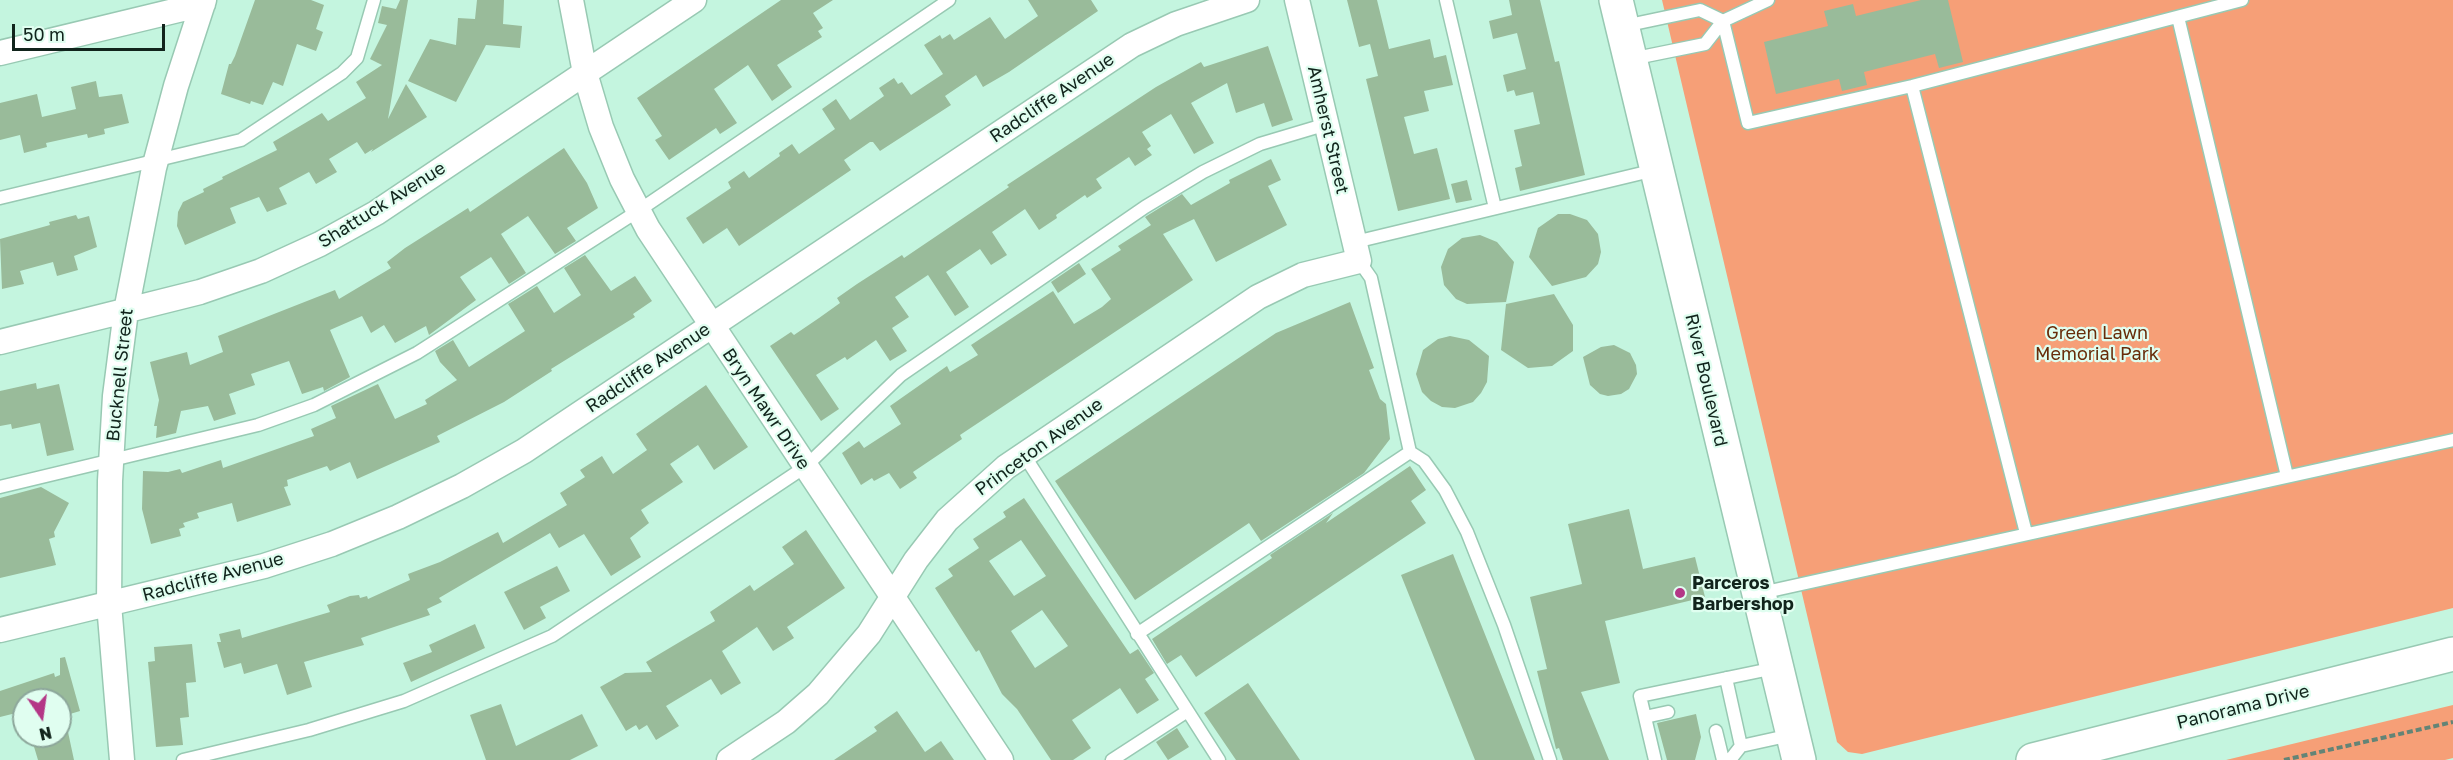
<!DOCTYPE html>
<html>
<head>
<meta charset="utf-8">
<style>
  body { margin:0 }
  #map { position:relative; width:2453px; height:760px; overflow:hidden; background:#c4f5df; font-family:"Golos Text",sans-serif }
  canvas { display:block }
  .north { position:absolute; left:12px; top:688px; width:60px; height:60px; box-sizing:border-box; background:#e0fef0; border:2px solid #8da79b; border-radius:50%; rotate:167deg; font-size:16px; font-weight:700; line-height:24px; text-align:center; color:#11241c }
  .north::after { content:''; display:block; margin:auto; width:21px; height:27px; background:#b43786; clip-path:polygon(50% 0,100% 100%,50% 72%,0 100%) }
  .scale { position:absolute; left:12px; top:24px; width:153px; height:27px; box-sizing:border-box; border:3px solid #11241c; border-top:0; padding-left:8px; font-size:18px; line-height:21px; white-space:nowrap; color:#11241c; -webkit-text-stroke:4px #e0fef0; paint-order:stroke }
</style>
</head>
<body>
<div id="map">
<canvas width="2453" height="760"></canvas>
<div class="north">N</div>
<div class="scale">50 m</div>
</div>
<script>
const ctx = document.querySelector('canvas').getContext('2d');
ctx.lineJoin = 'round';
function paint(path, color) { ctx.fillStyle = color; ctx.fill(path, 'evenodd'); }
const toPath = rows => new Path2D(rows.map(r => 'M' + r).join(''));
function stroke(path, color, width, dash) { ctx.strokeStyle = color; ctx.lineWidth = width; ctx.lineCap = dash ? 'butt' : 'round'; ctx.setLineDash(dash || []); ctx.stroke(path); }
function label(font, color, halo, rows, align = 'center') {
  ctx.font = font + ' "Golos Text",sans-serif'; ctx.lineWidth = 4.5; ctx.setLineDash([]); ctx.textBaseline = 'middle'; ctx.strokeStyle = halo; ctx.fillStyle = color; for (const [text, x, y, turn = 0] of rows) {
    ctx.save(); ctx.translate(x, y); ctx.rotate((+turn || 0) * Math.PI / 180); ctx.textAlign = isNaN(turn) ? turn : align; if (halo) ctx.strokeText(text, 0, 0); ctx.fillText(text, 0, 0); ctx.restore();
  }
}
const green = toPath([
  [1662,0,2453,0,2453,608,1862,754,1848,752,1837,742],
  [2453,705,2453,758,2445,760,2226,760]
]);
const building = toPath([
  [255,0,311,0,324,5,316,29,323,32,316,51,297,44,283,86,273,82,263,105,251,101,250,104,221,94,229,64,231,64,235,56],
  [400,0,408,0,388,119,406,84,427,117,371,152,373,149,365,154,357,142,329,159,337,172,316,184,309,172,279,188,287,204,267,212,259,197,230,208,236,223,185,245,177,226,178,212,183,202,204,192,203,189,223,179,222,177,277,150,273,142,322,113,328,121,366,98,356,82,382,65,370,59,387,25,378,23,382,6,396,9],
  [477,0,504,0,503,24,522,26,520,48,486,45,456,102,408,81,430,39,456,45,458,18,475,19],
  [781,0,833,0,813,13,823,28,818,31,822,37,777,65,792,87,772,101,748,65,714,89,737,123,720,134,716,128,669,160,655,140,662,136,637,98],
  [1028,0,1091,0,1098,11,1009,72,983,87,976,75,945,96,951,105,880,151,873,142,870,142,844,160,851,170,739,246,727,228,703,244,686,218,731,188,728,182,744,171,749,178,780,156,779,153,792,144,799,154,835,129,822,109,836,99,850,120,884,96,879,88,894,78,898,84,902,82,911,95,943,74,924,45,940,35,942,39,950,34,954,40,990,17,1005,39,1038,16],
  [1347,0,1377,0,1389,49,1430,39,1434,58,1446,55,1453,85,1424,91,1429,111,1404,117,1414,154,1437,148,1450,199,1398,211,1366,79,1378,76,1370,44,1359,47],
  [1509,0,1540,0,1555,62,1559,61,1585,175,1520,191,1515,168,1522,166,1514,130,1540,124,1533,92,1516,96,1514,90,1507,92,1503,75,1526,69,1517,33,1493,39,1489,21,1512,15],
  [1921,0,1948,0,1963,62,1939,68,1935,54,1864,72,1867,85,1842,91,1839,79,1776,94,1764,42,1828,26,1824,11,1853,4,1856,16],
  [1268,46,1293,120,1272,127,1264,103,1236,113,1227,83,1191,103,1214,143,1194,154,1171,114,1142,132,1151,146,1147,149,1152,155,1135,166,1129,157,1096,179,1102,188,1087,198,1085,195,1056,215,1057,218,1039,230,1025,209,992,232,1007,255,991,265,980,249,946,272,969,307,955,316,928,275,895,297,909,317,892,328,907,351,890,361,876,340,847,360,845,357,816,375,839,409,821,421,770,346,791,332,794,335,819,318,840,303,837,298,857,284,902,255,904,258,1009,187,1007,185,1156,87,1201,62,1204,67],
  [96,81,99,97,122,94,129,123,104,129,105,134,88,138,87,134,46,143,47,147,24,153,20,135,0,140,0,103,37,94,42,117,76,109,71,87],
  [564,148,587,183,598,208,567,228,576,241,555,254,528,216,501,234,526,273,509,284,491,257,460,277,476,300,429,335,426,326,395,343,384,325,371,333,362,316,330,330,350,377,324,391,323,387,302,394,289,361,251,374,255,385,229,394,236,414,214,421,208,406,181,411,176,433,156,438,157,426,154,426,159,400,150,362,187,352,190,365,223,352,218,336,335,290,339,299,391,268,387,262,405,248,468,208,470,212],
  [1271,159,1281,180,1268,186,1287,225,1216,262,1194,219,1163,234,1193,280,960,435,962,439,913,472,917,478,900,489,889,473,874,481,872,478,861,485,842,453,859,441,864,448,901,424,890,406,947,366,950,372,978,355,971,345,1053,291,1074,324,1102,307,1111,299,1091,269,1121,250,1118,246,1151,225,1145,217,1182,194,1191,205,1230,183,1229,180],
  [1467,180,1472,200,1456,203,1451,184],
  [1558,214,1570,214,1587,220,1598,234,1601,252,1598,264,1586,277,1552,286,1529,257,1538,228],
  [76,215,78,219,89,216,97,247,74,256,78,270,57,276,53,262,20,271,24,284,2,289,0,239,50,225,49,222],
  [1480,235,1497,242,1514,262,1506,302,1467,304,1456,299,1444,285,1441,267,1448,249,1462,238],
  [585,255,611,291,635,276,652,301,633,314,635,317,551,369,552,371,504,402,437,436,440,442,357,479,350,462,330,471,327,466,287,480,288,486,284,487,291,505,237,522,232,503,197,513,199,518,183,523,185,527,179,529,181,536,151,544,142,509,143,471,168,472,180,469,182,473,221,460,223,468,314,436,311,429,336,418,331,406,378,384,395,419,427,404,425,400,457,380,440,362,435,351,453,340,469,367,525,331,508,304,518,298,537,286,554,313,581,295,564,268],
  [1079,263,1086,274,1058,293,1051,282],
  [1554,294,1573,325,1573,351,1552,366,1528,368,1501,350,1506,304],
  [1350,302,1374,368,1369,370,1380,399,1386,404,1390,439,1364,473,1261,541,1249,523,1135,600,1055,481,1276,333],
  [1450,336,1469,340,1489,356,1487,382,1481,393,1473,402,1455,408,1442,407,1431,401,1422,392,1416,374,1423,350,1438,339],
  [1614,345,1630,353,1636,365,1637,374,1629,389,1621,394,1608,396,1600,394,1590,385,1583,357,1601,347],
  [36,383,37,389,59,384,74,450,47,456,40,423,12,429,11,424,0,426,0,391],
  [706,385,748,447,714,470,698,445,670,464,683,482,641,510,649,523,630,538,641,557,611,576,584,534,559,548,550,533,439,598,442,602,427,609,430,615,361,638,364,645,304,662,312,687,287,695,277,664,244,674,241,663,224,668,217,642,221,642,219,634,240,629,242,638,330,612,327,605,350,596,359,595,360,598,367,596,368,599,410,580,408,574,440,562,498,532,503,543,567,505,560,493,585,477,580,470,602,456,613,474,647,450,636,434],
  [1410,466,1426,490,1411,501,1426,523,1196,677,1181,655,1167,664,1152,639,1272,558,1270,555,1333,513,1326,523],
  [41,487,69,503,54,532,55,537,49,539,56,565,0,578,0,498],
  [1024,498,1130,654,1138,649,1154,673,1145,679,1159,700,1137,714,1120,688,1072,720,1091,748,1073,760,1051,760,1017,709,1002,694,979,650,976,652,935,588,953,576,948,569,979,548,973,539,1006,517,1003,512],
  [1021,540,1046,576,1014,596,989,561],
  [1042,610,1068,646,1035,668,1011,631],
  [1629,509,1643,569,1695,557,1705,597,1605,621,1620,683,1581,692,1609,760,1563,760,1559,748,1556,749,1537,671,1547,669,1530,597,1582,584,1568,524],
  [806,530,845,588,787,627,794,638,773,651,757,627,722,651,741,683,721,695,711,679,666,706,679,726,656,740,647,725,639,730,636,725,626,731,600,687,625,673,652,672,646,662,715,621,710,612,750,585,754,591,794,564,782,547],
  [1453,554,1535,760,1475,760,1401,575],
  [557,566,570,591,540,607,546,618,524,630,504,592],
  [475,624,485,648,411,682,403,663,432,652,429,645],
  [192,644,196,682,186,683,189,717,180,718,183,745,156,747,148,662,155,661,154,647],
  [65,657,80,711,60,717,60,700,24,700,24,711,0,717,0,691,54,673,55,677,60,675,60,658],
  [1248,683,1300,760,1236,760,1204,713],
  [501,704,516,746,582,714,598,746,570,760,486,760,470,715],
  [897,711,925,752,941,741,954,760,834,760,877,731,874,727],
  [1696,714,1701,737,1695,760,1667,760,1657,723],
  [1177,728,1189,747,1168,760,1156,742],
  [68,732,74,760,38,760,32,740,60,736]
]);
const path = toPath([
  [2284,760,2453,722]
]);
const lane = toPath([
  [1446,0,1495,208],
  [2178,17,2287,476],
  [1723,21,1748,123,1912,86,2242,0],
  [1624,26,1700,10,1723,21],
  [1631,59,1705,44,1723,21,1768,0],
  [1912,86,2026,533],
  [0,198,241,140,342,73,357,58,374,0],
  [1355,242,1655,170],
  [1410,452,1424,461,1445,490,1467,532,1504,625,1550,760],
  [1024,455,1219,760],
  [0,487,258,425,314,405,417,353,638,211,949,0],
  [1761,593,2453,440],
  [1137,634,1410,452,1371,278,1359,261],
  [1726,678,1741,746,1791,735],
  [1645,717,1668,712],
  [1716,731,1723,760],
  [183,760,309,730,404,701,552,636,805,467,901,375,1145,207,1203,172,1260,144,1327,124],
  [1112,760,1186,712],
  [1655,760,1640,696,1775,668],
  [1730,760,1741,746]
]);
const street = toPath([
  [571,0,585,73,601,127,622,179,648,229,1001,760],
  [0,53,203,4],
  [0,342,200,292,261,271,320,244,376,213,694,0],
  [0,630,264,566,332,544,398,517,462,486,524,451,1132,45,1176,24,1247,0],
  [122,760,109,604,110,481,115,396,126,311,154,168,176,86,204,0],
  [729,760,786,722,818,694,869,634,916,560,947,520,1006,467,1258,297,1303,275,1359,261,1297,0]
]);
const secondary = toPath([
  [1616,0,1799,760]
]);
const primary = toPath([
  [2033,760,2453,654]
]);
const markers = [
  [1680,593,6,"#b43786"]
];
const streetNames = [
  ["Radcliffe Avenue",1052,98,-34],
  ["Amherst Street",1328,130,77],
  ["Shattuck Avenue",382,205,-32],
  ["Radcliffe Avenue",648,368,-34],
  ["Bucknell Street",120,375,-84],
  ["River Boulevard",1706,380,77],
  ["Bryn Mawr Drive",766,409,56],
  ["Princeton Avenue",1039,447,-36],
  ["Radcliffe Avenue",213,577,-15],
  ["Panorama Drive",2243,707,-14]
];
const parkNames = [
  ["Green Lawn",2097,333],
  ["Memorial Park",2097,354]
];
const poiNames = [
  ["Parceros",1692,583],
  ["Barbershop",1692,604]
];
paint(green, '#f69f77');
paint(building, '#99bb9a');
stroke(lane, '#98c9b3', 15);
stroke(street, '#98c9b3', 27);
stroke(secondary, '#98c9b3', 36);
stroke(primary, '#98c9b3', 36);
stroke(path, '#638476', 4, [6, 3]);
stroke(lane, '#fff', 12);
stroke(street, '#fff', 24);
stroke(secondary, '#fff', 33);
stroke(primary, '#fff', 33);
for (const [x, y, r, color] of markers) { const dot = new Path2D(); dot.arc(x, y, r, 0, 2 * Math.PI); ctx.fillStyle = color; ctx.fill(dot); stroke(dot, '#e0fef0', 2); }
label('18px', '#11241c', '#e0fef0', streetNames);
label('18px', '#672c09', '#e0fef0', parkNames);
label('bold 18px', '#11241c', '#e0fef0', poiNames, 'left');
</script>
</body>
</html>
